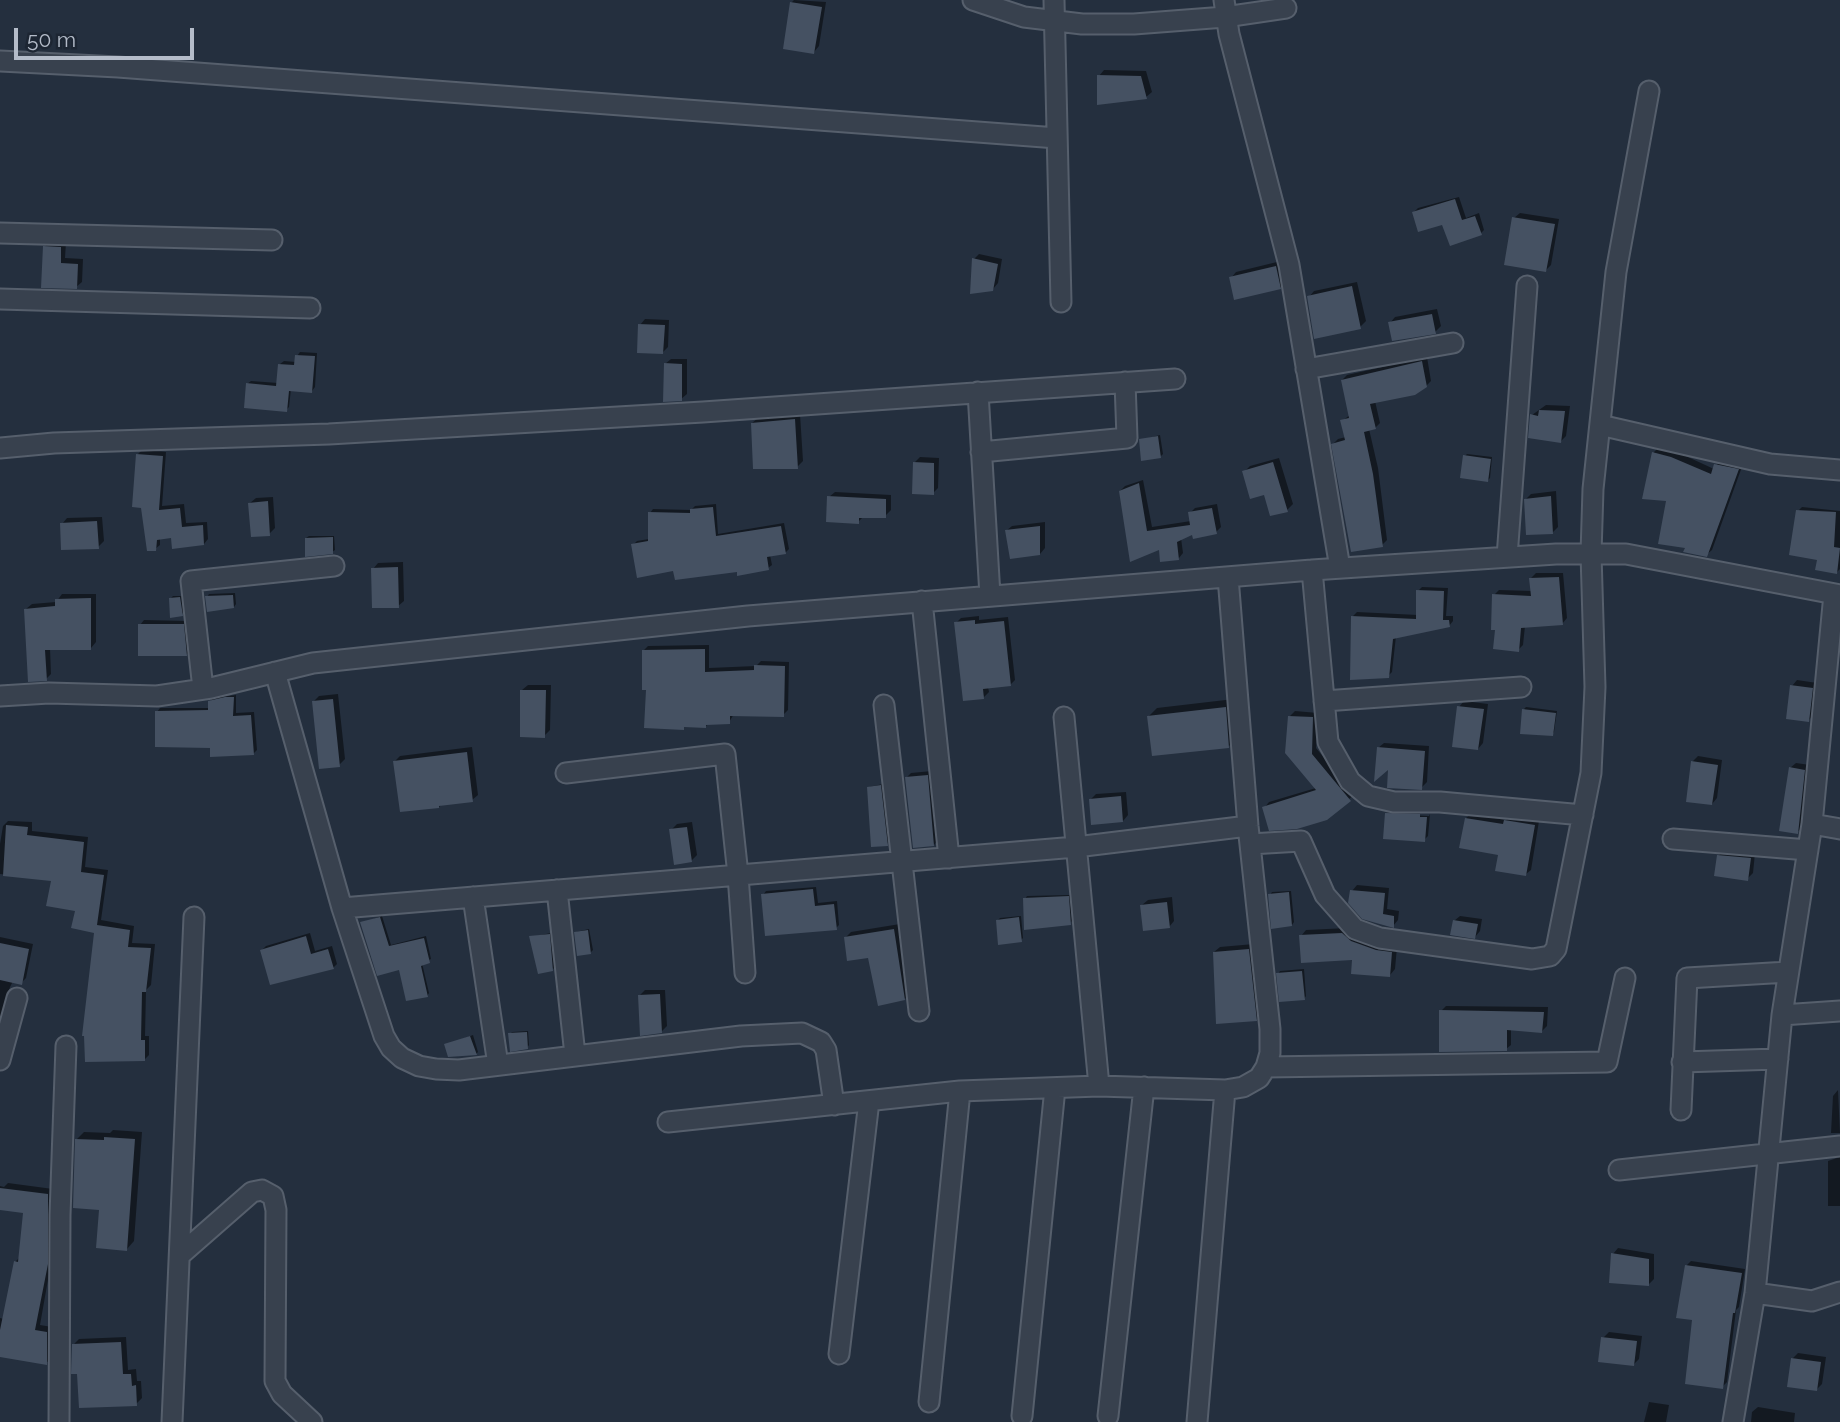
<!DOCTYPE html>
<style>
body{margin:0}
#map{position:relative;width:1840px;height:1422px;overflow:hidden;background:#242f3e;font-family:Raleway,sans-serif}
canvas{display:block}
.scale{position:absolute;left:14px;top:28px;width:180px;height:32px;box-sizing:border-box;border:4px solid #b4bcc9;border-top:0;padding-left:9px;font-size:21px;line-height:24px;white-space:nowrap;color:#b4bcc9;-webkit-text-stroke:5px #1d2633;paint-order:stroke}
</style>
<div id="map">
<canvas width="1840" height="1422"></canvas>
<div class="scale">50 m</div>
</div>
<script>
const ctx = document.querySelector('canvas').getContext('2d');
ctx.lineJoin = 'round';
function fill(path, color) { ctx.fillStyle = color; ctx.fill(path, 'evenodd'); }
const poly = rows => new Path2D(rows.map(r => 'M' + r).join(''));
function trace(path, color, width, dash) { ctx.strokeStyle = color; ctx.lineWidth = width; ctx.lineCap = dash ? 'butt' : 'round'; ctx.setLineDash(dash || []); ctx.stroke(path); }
fill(poly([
 [794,0,826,2,819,46,814,52,791,3],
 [1104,70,1146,71,1152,92,1146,97,1099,76],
 [1459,197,1466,218,1479,213,1484,230,1481,233,1414,212,1418,208],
 [1520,213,1559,219,1551,265,1546,270,1514,218],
 [50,242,66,242,65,258,83,259,82,282,76,287,44,247],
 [979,254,1002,259,998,283,993,289,974,259],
 [1281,261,1285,282,1280,288,1231,278,1236,272],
 [1357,282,1366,321,1360,327,1309,297,1314,291],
 [1437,309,1441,326,1435,332,1390,323,1395,317],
 [645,319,669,320,668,347,663,352,640,325],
 [300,352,317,353,315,387,312,391,291,389,289,407,286,410,247,384,251,381,278,383,280,364,284,361,296,362,297,356],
 [1427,357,1431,381,1426,386,1375,401,1380,423,1375,428,1369,429,1378,468,1387,540,1382,545,1333,444,1338,439,1346,437,1342,421,1350,415,1342,380,1347,375],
 [671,359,687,359,687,394,681,399,665,364],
 [1546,405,1570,406,1566,436,1561,441,1532,415],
 [800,414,803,461,797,467,752,423,758,418],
 [1160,435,1163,454,1161,456,1141,440],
 [1659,447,1677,452,1714,469,1721,459,1743,464,1712,550,1706,555,1668,500,1644,498,1654,452],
 [142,450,166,452,162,506,184,504,186,523,207,522,208,539,204,544,173,537,160,538,160,545,155,549,137,455],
 [1467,454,1492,457,1490,478,1488,480,1465,456],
 [920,457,939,458,938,488,933,493,914,463],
 [1279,458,1293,504,1287,510,1265,493,1244,472,1250,466],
 [1143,480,1152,527,1191,521,1190,513,1195,508,1217,504,1221,527,1216,532,1193,532,1181,538,1183,553,1179,558,1160,547,1131,560,1120,491,1125,486],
 [1556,491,1558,527,1552,533,1525,500,1531,494],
 [835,492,891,495,891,510,885,516,864,516,858,522,829,497],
 [273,497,275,528,269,534,250,503,256,498],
 [716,504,718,534,784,523,789,549,786,552,770,555,772,565,768,568,675,569,633,545,637,541,649,539,650,513,653,509,691,510,695,506],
 [1802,507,1840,511,1840,569,1837,572,1819,558,1798,511],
 [102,517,104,541,98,547,62,524,67,518],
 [1045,522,1045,548,1040,554,1006,531,1012,526],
 [309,536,334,536,335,550,332,552,306,538],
 [403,562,404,601,398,606,373,569,378,563],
 [1536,573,1563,573,1567,618,1562,624,1525,626,1523,645,1518,650,1497,628,1494,595,1499,590,1532,591,1531,578],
 [1422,587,1448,588,1446,616,1453,616,1453,621,1449,626,1396,636,1392,672,1388,676,1352,617,1357,612,1418,615,1418,591],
 [235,593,236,604,234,607,207,597,209,594],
 [62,594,96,594,96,642,91,648,50,648,51,674,46,679,26,609,32,604,56,602],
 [173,596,182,596,184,612,182,614,171,598],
 [979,616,979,620,1008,617,1015,680,1010,685,988,687,989,692,984,697,956,623,961,618],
 [144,620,187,621,191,650,186,655,140,625],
 [709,645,709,668,756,666,761,661,789,662,788,710,783,715,734,714,729,722,709,723,706,726,686,725,683,728,648,689,643,651,648,646],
 [1797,680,1817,683,1814,714,1809,720,1792,686],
 [528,685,551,685,550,730,544,736,522,690],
 [338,694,345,759,339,765,314,701,319,696],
 [236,695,236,713,254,712,257,750,253,754,211,746,157,712,160,708,210,708,210,702,213,698],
 [1234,699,1237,737,1229,746,1149,716,1157,708],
 [1464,701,1488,704,1483,743,1478,749,1459,707],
 [1526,707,1557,711,1554,732,1552,734,1524,709],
 [1295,711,1318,713,1316,748,1354,795,1349,799,1264,808,1269,802,1316,788,1290,716],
 [1384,743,1429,746,1427,782,1421,788,1378,748],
 [472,747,478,795,472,800,442,804,439,807,395,761,400,756],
 [1698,756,1722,760,1717,798,1712,804,1692,762],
 [1796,763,1810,765,1803,827,1797,832,1790,768],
 [932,771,938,840,934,845,906,778,911,773],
 [883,784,889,842,887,844,869,787],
 [1126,792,1128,815,1123,821,1090,800,1096,794],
 [1388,812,1388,814,1429,816,1430,814,1428,836,1424,840,1385,838],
 [1471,814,1506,820,1510,816,1539,821,1531,870,1526,874,1500,854,1466,818],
 [8,821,32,822,32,831,88,837,85,867,108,870,101,920,134,926,132,943,155,944,151,985,146,990,145,1036,149,1036,149,1055,144,1060,96,932,53,880,0,874,0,844,3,826],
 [692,822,697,855,691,861,671,830,677,824],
 [1724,850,1755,853,1753,873,1747,879,1718,856],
 [1357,885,1389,888,1387,909,1399,911,1398,920,1393,926,1352,891],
 [816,887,818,903,837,901,839,925,836,928,763,895,766,891],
 [1291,891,1294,922,1292,925,1270,895,1272,892],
 [1070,895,1072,921,1070,923,1025,899,1027,896],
 [1172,897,1174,921,1169,927,1142,905,1148,900],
 [382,916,391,945,426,936,431,959,422,963,429,993,427,996,362,923],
 [1021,916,1023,938,1021,940,998,920,1000,918],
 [1460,916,1482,919,1480,931,1475,937,1454,921],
 [900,924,910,993,905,999,869,956,845,938,851,932],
 [1348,928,1397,947,1395,969,1390,975,1301,936,1306,930],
 [589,929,593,950,590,953,576,932],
 [310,933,315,951,332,946,337,964,333,968,262,950,266,946],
 [551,933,555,967,553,969,531,937],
 [0,937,33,944,26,978,21,983,13,981,10,987,0,1023],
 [1254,944,1262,1014,1256,1020,1214,952,1220,947],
 [1304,969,1306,996,1304,999,1278,974,1280,971],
 [645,990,665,990,667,1026,662,1031,639,996],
 [1446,1006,1548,1007,1547,1026,1542,1031,1511,1029,1511,1045,1506,1049,1441,1011],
 [528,1031,529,1045,527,1048,510,1034,512,1032],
 [473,1035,478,1052,476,1054,446,1045],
 [1838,1090,1840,1133,1831,1133,1833,1096],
 [113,1130,142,1132,134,1241,127,1249,101,1208,77,1139,84,1132,110,1133],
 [1840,1157,1840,1206,1828,1206,1828,1161],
 [8,1183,53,1189,52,1257,40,1325,52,1327,52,1358,46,1363,0,1355,0,1318,4,1319,15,1262,20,1257,25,1212,0,1208,0,1186,4,1187],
 [1618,1248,1654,1254,1654,1279,1649,1284,1613,1254],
 [1691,1261,1745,1269,1739,1307,1736,1310,1727,1382,1722,1387,1694,1319,1687,1265],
 [1609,1332,1642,1336,1639,1359,1633,1365,1603,1338],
 [126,1337,128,1370,136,1369,137,1381,141,1381,142,1398,136,1404,79,1372,73,1345,79,1339],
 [1798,1353,1826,1357,1822,1384,1817,1389,1792,1359],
 [1649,1402,1669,1405,1666,1422,1644,1422],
 [1758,1407,1795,1413,1794,1422,1751,1422,1752,1412]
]), '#0007');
fill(poly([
 [790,2,822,7,814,54,783,49],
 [1097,75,1141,76,1147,99,1097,105],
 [1455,199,1462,220,1475,216,1482,235,1450,246,1442,225,1418,232,1412,212],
 [1512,217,1555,224,1546,272,1504,265],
 [43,246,61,247,61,263,78,264,77,289,41,288],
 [972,258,998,264,993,291,970,294],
 [1276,266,1281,289,1234,300,1229,277],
 [1352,286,1361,329,1314,339,1307,296],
 [1432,314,1436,334,1392,341,1388,322],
 [638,324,665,325,663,354,637,353],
 [295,355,315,356,312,393,289,391,287,412,244,408,246,383,276,386,278,364,294,365],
 [1422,361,1427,387,1415,395,1370,404,1376,429,1364,432,1373,474,1383,547,1351,552,1331,444,1345,440,1340,420,1349,418,1341,380],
 [664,363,682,364,682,401,663,402],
 [1539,410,1565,411,1561,443,1528,438,1530,414,1538,416],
 [795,419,798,469,753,469,751,423],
 [1158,436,1161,458,1141,461,1139,439],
 [1652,452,1671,457,1711,474,1714,464,1739,469,1707,557,1683,552,1685,548,1658,544,1666,501,1642,499],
 [136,454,163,456,159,510,180,508,182,527,203,525,204,545,172,549,171,538,157,540,156,551,147,551,141,508,132,507],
 [1463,455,1491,459,1488,482,1460,478],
 [913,462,934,463,934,495,912,494],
 [1273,462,1288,512,1270,516,1264,495,1250,499,1242,471],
 [1139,483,1147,531,1190,525,1188,512,1212,508,1217,534,1193,539,1192,535,1177,542,1179,560,1160,562,1159,550,1130,562,1119,491],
 [827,496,886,499,886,518,859,518,859,524,826,522],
 [1551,496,1553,534,1526,535,1524,499],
 [268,501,270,536,251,537,248,503],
 [713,507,716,536,781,526,786,554,767,557,769,570,737,576,737,572,675,580,673,571,637,578,631,544,648,541,648,512,690,513,690,509],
 [1796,510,1836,512,1834,547,1840,548,1837,574,1815,570,1817,560,1789,555],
 [97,521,99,549,61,550,60,523],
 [1040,526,1040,555,1010,559,1005,530],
 [333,537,333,554,305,557,305,538],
 [398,567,399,608,372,608,371,568],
 [1559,577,1563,625,1521,628,1519,652,1493,649,1495,630,1491,630,1492,594,1531,596,1529,578],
 [1416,590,1444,591,1443,620,1449,620,1450,627,1393,639,1389,678,1350,680,1351,616,1416,619],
 [233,595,234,608,207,612,205,596],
 [180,597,183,616,170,618,169,598],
 [91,598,91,650,45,650,47,681,28,682,24,609,55,606,55,599],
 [975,620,975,624,1004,621,1011,686,983,689,984,699,963,701,954,622],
 [138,624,184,624,187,656,138,656],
 [705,649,705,672,754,670,754,665,785,666,784,717,730,716,730,724,706,725,706,728,684,727,684,730,644,728,646,690,642,690,642,650],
 [1790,685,1813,688,1809,722,1786,719],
 [520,690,546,690,545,738,520,737],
 [225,697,234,697,233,716,251,715,254,755,210,757,210,748,155,747,155,711,208,710,208,701],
 [333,699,340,767,319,769,312,701],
 [1457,706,1484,709,1478,750,1452,747],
 [1226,707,1229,748,1152,756,1147,716],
 [1522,709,1556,713,1553,736,1520,734],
 [1288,716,1313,717,1312,754,1351,801,1327,820,1297,829,1269,831,1262,807,1316,790,1285,753],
 [1377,747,1425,751,1422,790,1387,788,1388,770,1374,782],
 [467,752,473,802,439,806,439,808,400,812,393,761],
 [1691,761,1718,765,1712,805,1686,802],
 [1789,767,1805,770,1798,834,1779,831],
 [928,775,934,846,913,848,905,777],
 [881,785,888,846,871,847,867,787],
 [1121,796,1123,822,1091,825,1089,799],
 [1385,813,1420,814,1420,817,1427,817,1425,842,1383,839],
 [1465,818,1503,824,1504,820,1535,825,1526,876,1495,871,1498,855,1459,848],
 [6,825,28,827,27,835,84,842,81,872,104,875,97,925,130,930,128,947,151,948,146,992,142,992,141,1040,145,1040,145,1061,85,1062,84,1036,82,1036,94,933,71,928,75,911,46,906,51,881,3,876],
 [687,827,692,862,674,865,669,829],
 [1717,855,1751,858,1748,881,1714,876],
 [813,889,815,906,834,904,837,930,765,936,761,894],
 [1350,890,1385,893,1383,914,1394,916,1394,928,1362,919,1348,903],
 [1289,892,1292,926,1271,929,1268,894],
 [1069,896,1071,925,1024,930,1023,898],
 [1167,902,1170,928,1143,931,1140,905],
 [380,917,389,946,424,938,430,963,421,966,428,997,406,1001,399,970,377,976,360,922],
 [1019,917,1022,942,998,945,996,920],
 [1453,920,1478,924,1475,939,1450,935],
 [894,929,905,1000,878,1006,868,958,847,961,844,937],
 [588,930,591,954,577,956,574,932],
 [1342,933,1351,941,1376,950,1392,952,1390,977,1351,974,1352,960,1301,963,1299,935],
 [550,934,553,971,538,974,529,936],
 [306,936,311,954,328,949,334,969,270,985,260,950],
 [0,943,29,949,22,985,0,980],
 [1249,949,1257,1021,1216,1024,1213,952],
 [1302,971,1305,1000,1279,1002,1276,973],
 [660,994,662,1033,640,1036,638,995],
 [1439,1010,1544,1012,1542,1033,1507,1030,1507,1051,1439,1052],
 [527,1032,528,1049,510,1052,508,1033],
 [470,1036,477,1055,448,1057,444,1044],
 [104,1137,135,1139,127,1251,96,1248,99,1210,73,1208,75,1139,104,1140],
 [0,1188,48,1194,48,1264,35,1330,47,1332,47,1365,0,1357,0,1330,14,1261,18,1262,23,1213,0,1210],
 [1611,1253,1649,1259,1649,1286,1609,1283],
 [1685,1265,1742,1273,1735,1313,1733,1313,1723,1389,1685,1384,1692,1320,1676,1318],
 [1601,1337,1637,1341,1634,1366,1598,1362],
 [121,1342,123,1374,131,1374,132,1386,136,1385,137,1406,79,1408,77,1374,71,1374,72,1344],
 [1791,1358,1821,1362,1817,1391,1787,1387]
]), '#455162');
const minor = poly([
 [973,0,1024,17,1082,24,1134,24,1225,17,1286,8],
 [1054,0,1061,302],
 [1224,0,1229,34,1289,265,1340,568],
 [0,61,118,67,1057,138],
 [0,233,272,240],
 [0,299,310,308],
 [1306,369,1453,343],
 [978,392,990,596],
 [1600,425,1770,464,1840,470],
 [0,448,54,443,329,434,703,412,1175,379],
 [981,452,1127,438,1125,382],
 [1507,557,1527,286],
 [1312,570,1328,742,1350,781,1368,796,1394,802,1440,802,1583,815],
 [922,601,949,858],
 [275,672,342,908,384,1036,391,1048,402,1058,419,1066,436,1069,459,1070,741,1036,802,1033,821,1042,826,1050,834,1105],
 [203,689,191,581,334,566],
 [0,696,49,693,157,696,211,688,313,663,748,616,1312,570,1556,554,1626,554,1840,595],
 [1324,701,1521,687],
 [884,705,919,1011],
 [1064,717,1099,1086],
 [566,773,725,754,738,875,745,973],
 [1812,824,1840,829],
 [1673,839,1808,850],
 [1250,844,1301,841,1325,895,1355,929,1380,938,1532,959,1550,956,1556,949,1591,773,1595,687,1591,554,1593,489,1616,272,1649,91],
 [557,890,575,1055],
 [473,897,498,1065],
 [342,908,1076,847,1248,826],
 [1782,1015,1840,1011],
 [0,1060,17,998],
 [1682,1062,1778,1059],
 [1266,1067,1607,1062,1625,978],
 [1681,1110,1687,978,1788,972],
 [668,1122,960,1091,1099,1086,1225,1090,1243,1087,1259,1078,1266,1067,1270,1053,1270,1029,1248,826,1228,577],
 [1619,1170,1840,1146],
 [180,1255,252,1192,262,1190,273,1196,276,1210,275,1381,282,1394,312,1422],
 [1755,1293,1812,1301,1840,1292],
 [839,1354,869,1101],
 [929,1402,960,1091],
 [1022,1416,1055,1088],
 [1108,1416,1144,1087],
 [59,1422,60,1215,66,1046],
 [172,1422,194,917],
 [1197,1422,1225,1090],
 [1733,1422,1755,1293,1782,1015,1812,824,1834,594]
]);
trace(minor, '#565f6c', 23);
trace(minor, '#38414e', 19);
</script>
